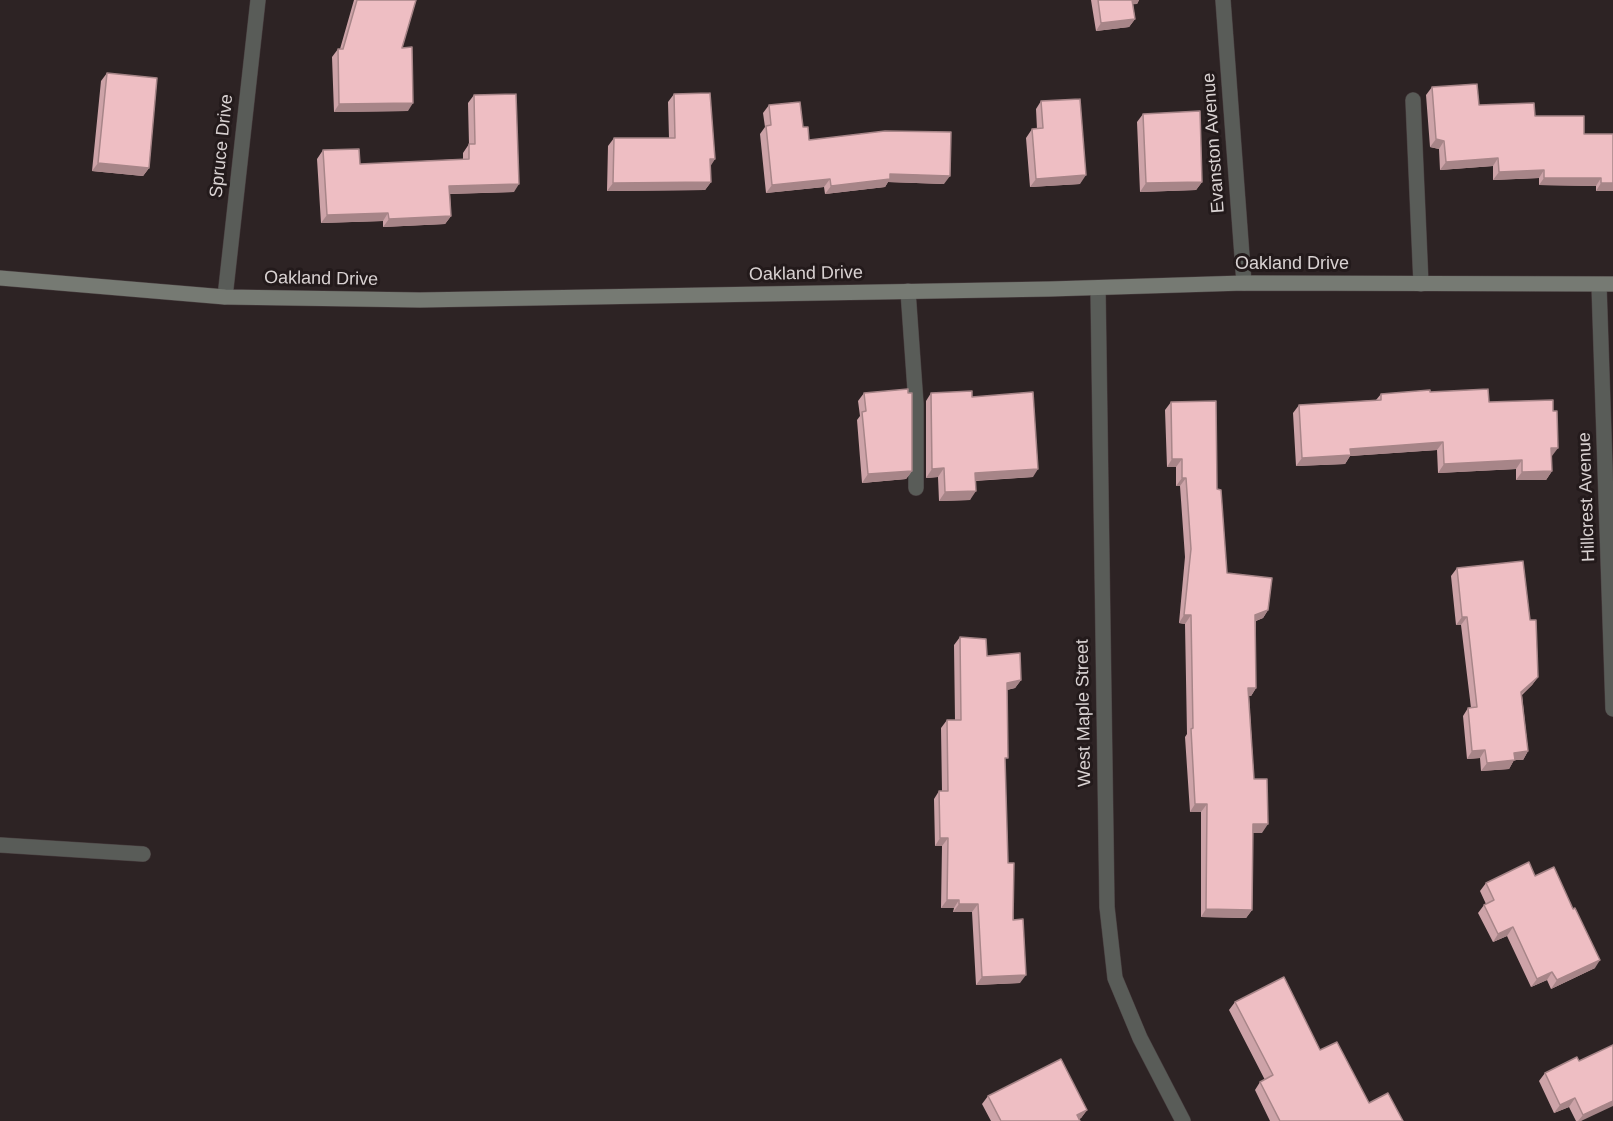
<!DOCTYPE html>
<style>
body{margin:0}
canvas{display:block;background:#2d2324}
</style>
<canvas width="1613" height="1121"></canvas>
<script>
const ctx = document.querySelector('canvas').getContext('2d');
ctx.lineJoin = 'round';
const poly = rows => new Path2D(rows.map(r => 'M' + r).join(''));
function trace(path, color, width, dash) { ctx.strokeStyle = color; ctx.lineWidth = width; ctx.lineCap = dash ? 'butt' : 'round'; ctx.setLineDash(dash || []); ctx.stroke(path); }
function fill(path, color) { ctx.fillStyle = color; ctx.fill(path, 'evenodd'); }
function label(font, color, halo, rows, align = 'center') {
  ctx.font = font + ' Helvetica,sans-serif'; ctx.lineWidth = 6; ctx.setLineDash([]); ctx.textBaseline = 'middle'; ctx.strokeStyle = halo; ctx.fillStyle = color; for (const [text, x, y, turn = 0] of rows) {
    ctx.save(); ctx.translate(x, y); ctx.rotate((+turn || 0) * Math.PI / 180); ctx.textAlign = isNaN(turn) ? turn : align; if (halo) ctx.strokeText(text, 0, 0); ctx.fillText(text, 0, 0); ctx.restore();
  }
}
const service = poly([
 [1413,100,1421,284],
 [908,291,916,404,916,488]
]);
const minor = poly([
 [1223,0,1244,283],
 [1599,285,1613,709],
 [1098,288,1107,907,1115,978,1140,1038,1183,1121],
 [225,297,258,0],
 [0,845,143,854]
]);
const secondary = poly([
 [0,278,225,297,420,300,1050,289,1244,283,1613,284]
]);
trace(service, '#493f40', 16);
trace(minor, '#493f40', 16);
trace(secondary, '#493f40', 16);
trace(service, '#595c58', 15);
trace(minor, '#595c58', 15);
trace(secondary, '#767a73', 15);
fill(poly([
 [354,0,416,0,402,48,408,111,334,112,332,57,338,49,340,49],
 [1091,0,1139,0,1137,4,1133,4,1135,19,1129,27,1096,31],
 [107,73,149,168,143,176,92,171,101,81],
 [1432,87,1479,105,1535,116,1584,134,1613,134,1613,191,1596,191,1596,186,1539,185,1539,178,1493,180,1493,166,1440,170,1439,149,1430,147,1426,95],
 [674,94,715,159,710,165,711,182,705,190,607,191,608,146,614,138,669,138,668,102],
 [474,95,514,192,450,194,451,216,445,224,383,227,383,221,321,223,317,159,323,150,360,164,463,159,463,153,469,144,468,103],
 [1041,101,1080,184,1030,187,1026,138,1032,129,1037,129,1036,109],
 [769,105,809,140,944,184,888,182,885,187,825,194,824,187,766,193,760,134,765,127,763,113],
 [1143,114,1202,182,1196,190,1140,192,1137,122],
 [1430,392,1489,402,1552,456,1551,456,1552,471,1546,480,1516,480,1516,469,1438,473,1437,450,1350,456,1345,464,1296,466,1293,413,1299,405,1376,400,1381,394],
 [864,393,912,471,906,479,862,483,857,420,860,416,858,401],
 [931,393,972,397,1033,477,975,481,970,500,939,501,938,477,926,478,926,401],
 [1171,402,1217,489,1227,573,1268,610,1263,618,1256,621,1256,688,1251,696,1249,696,1254,779,1262,833,1253,833,1252,910,1246,918,1201,917,1201,812,1190,812,1185,737,1187,734,1185,624,1179,623,1185,557,1180,486,1176,486,1176,467,1167,467,1165,410],
 [1457,568,1538,677,1532,685,1522,695,1528,751,1523,760,1514,760,1509,769,1481,771,1480,758,1467,759,1463,716,1468,708,1471,708,1461,625,1456,625,1451,576],
 [960,637,1021,680,1015,688,1007,690,1005,762,1008,863,1020,983,976,985,972,912,953,912,954,908,941,908,942,846,935,846,934,799,939,791,942,791,941,728,947,720,955,720,954,645],
 [1535,876,1595,968,1551,989,1547,980,1531,987,1507,936,1493,942,1478,913,1484,905,1486,904,1480,891,1486,883],
 [1235,1002,1320,1050,1369,1103,1403,1121,1270,1121,1255,1090,1260,1082,1265,1080,1229,1010],
 [1613,1045,1581,1121,1576,1121,1569,1107,1554,1113,1539,1081,1545,1073,1579,1061],
 [988,1096,1087,1110,1081,1118,1079,1119,1080,1121,991,1121,982,1104]
]), '#cda3a8');
fill(poly([
 [1129,0,1139,0,1137,4,1126,5],
 [1135,19,1129,27,1096,31,1101,23],
 [413,103,408,111,334,112,339,104],
 [1436,139,1444,141,1439,149,1430,147],
 [1498,158,1493,166,1440,170,1446,162],
 [710,159,715,159,710,167],
 [98,163,149,168,143,176,92,171],
 [1544,170,1539,178,1493,180,1499,172],
 [890,174,950,176,944,184,888,182,885,187,825,194,831,186],
 [1086,175,1080,184,1030,187,1036,179],
 [1544,178,1601,178,1596,186,1539,185],
 [830,179,824,187,766,193,772,185],
 [711,182,705,190,607,191,613,183],
 [1202,182,1196,190,1140,192,1146,183],
 [1601,183,1613,183,1613,191,1596,191],
 [519,184,514,192,444,194,449,186],
 [388,213,383,221,321,223,327,215],
 [451,216,445,224,383,227,389,219],
 [1443,442,1437,450,1350,456,1345,464,1296,466,1302,458,1350,449],
 [1551,448,1558,448,1552,456,1545,457],
 [1172,459,1182,459,1176,467,1167,467],
 [1522,460,1516,469,1438,473,1444,464],
 [944,468,938,477,926,478,932,469],
 [1038,469,1033,477,969,481,975,473],
 [912,471,906,479,862,483,868,474],
 [1552,471,1546,480,1516,480,1522,472],
 [1182,478,1186,478,1180,486,1176,486],
 [976,491,970,500,939,501,945,492],
 [1268,610,1263,618,1250,623,1255,615],
 [1184,615,1191,615,1185,624,1179,623],
 [1462,617,1467,617,1461,625,1456,625],
 [1538,677,1532,685,1515,700,1521,692],
 [1021,680,1015,688,1002,691,1007,683],
 [1248,688,1256,688,1251,696,1243,696],
 [1485,750,1480,758,1467,759,1472,751],
 [1528,751,1523,760,1514,760,1509,769,1481,771,1487,763,1514,753],
 [1195,804,1207,804,1201,812,1190,812],
 [1253,824,1268,824,1262,833,1247,833],
 [940,838,948,838,942,846,935,846],
 [947,900,959,900,954,908,941,908],
 [959,904,978,904,972,912,953,912],
 [1206,909,1252,910,1246,918,1201,917],
 [1513,927,1507,936,1493,942,1498,934],
 [1600,960,1595,968,1551,989,1557,980],
 [1552,972,1547,980,1531,987,1537,979],
 [1026,975,1020,983,976,985,982,977],
 [1575,1098,1569,1107,1554,1113,1560,1105],
 [1613,1101,1613,1106,1581,1121,1578,1121,1583,1115],
 [1087,1110,1081,1118,1076,1121,1077,1115]
]), '#a78588');
const building = poly([
 [357,0,416,0,402,48,412,47,413,103,339,104,338,49,343,49,357,0],
 [1098,0,1132,0,1135,19,1101,23,1098,0],
 [107,73,157,78,149,168,98,163,107,73],
 [1477,84,1479,105,1534,103,1535,116,1584,116,1584,134,1613,134,1613,183,1601,183,1601,178,1544,178,1544,170,1499,172,1498,158,1446,162,1444,141,1436,139,1432,87,1477,84],
 [710,93,715,159,710,159,711,182,613,183,614,138,675,138,674,94,710,93],
 [516,94,519,184,449,186,451,216,389,219,388,213,327,215,323,150,359,149,360,164,469,159,469,144,475,144,474,95,516,94],
 [1080,99,1086,175,1036,179,1032,129,1043,128,1041,101,1080,99],
 [800,102,803,127,808,127,809,140,885,131,951,132,950,176,890,174,890,179,831,186,830,179,772,185,766,126,771,125,769,105,800,102],
 [1200,111,1202,182,1146,183,1143,114,1200,111],
 [908,389,908,393,912,393,912,471,868,474,862,412,866,411,864,393,908,389],
 [1488,389,1489,402,1553,400,1553,411,1557,411,1558,448,1551,448,1552,471,1522,472,1522,460,1444,464,1443,442,1350,449,1351,455,1302,458,1299,405,1381,400,1381,394,1430,390,1430,392,1488,389],
 [972,391,972,397,1033,392,1038,469,975,473,976,491,945,492,944,468,932,469,931,393,972,391],
 [1216,401,1217,489,1221,490,1227,573,1272,578,1268,610,1255,615,1256,688,1248,688,1254,779,1267,779,1268,824,1253,824,1252,910,1206,909,1207,804,1195,804,1191,729,1193,728,1191,615,1184,615,1191,549,1186,478,1182,478,1182,459,1172,459,1171,402,1216,401],
 [1523,561,1530,620,1536,620,1538,677,1521,692,1528,751,1514,753,1515,760,1487,763,1485,750,1472,751,1468,708,1477,707,1467,617,1462,617,1457,568,1523,561],
 [960,637,986,639,987,656,1020,653,1021,680,1007,683,1008,758,1005,758,1008,863,1014,863,1013,920,1023,919,1026,975,982,977,978,904,959,904,959,900,947,900,948,838,940,838,939,791,948,791,947,720,961,720,960,637],
 [1529,862,1535,876,1554,867,1573,909,1575,908,1600,960,1557,980,1552,972,1537,979,1513,927,1498,934,1484,905,1494,900,1486,883,1529,862],
 [1284,977,1320,1050,1337,1042,1369,1103,1388,1093,1403,1121,1280,1121,1260,1082,1273,1075,1235,1002,1284,977],
 [1613,1045,1613,1101,1583,1115,1575,1098,1560,1105,1545,1073,1577,1057,1579,1061,1613,1045],
 [1061,1059,1087,1110,1077,1115,1080,1121,1001,1121,988,1096,1061,1059]
]);
fill(building, '#eebec3');
trace(building, '#a78588', 1.5);
label('18px', '#d9d2d2', '#231a1b', [
 ["Evanston Avenue",1214,143,-94],
 ["Spruce Drive",222,146,-84],
 ["Oakland Drive",1292,264],
 ["Oakland Drive",806,274,-1],
 ["Oakland Drive",321,279,1],
 ["Hillcrest Avenue",1587,497,-92],
 ["West Maple Street",1084,713,-91]
]);
</script>
